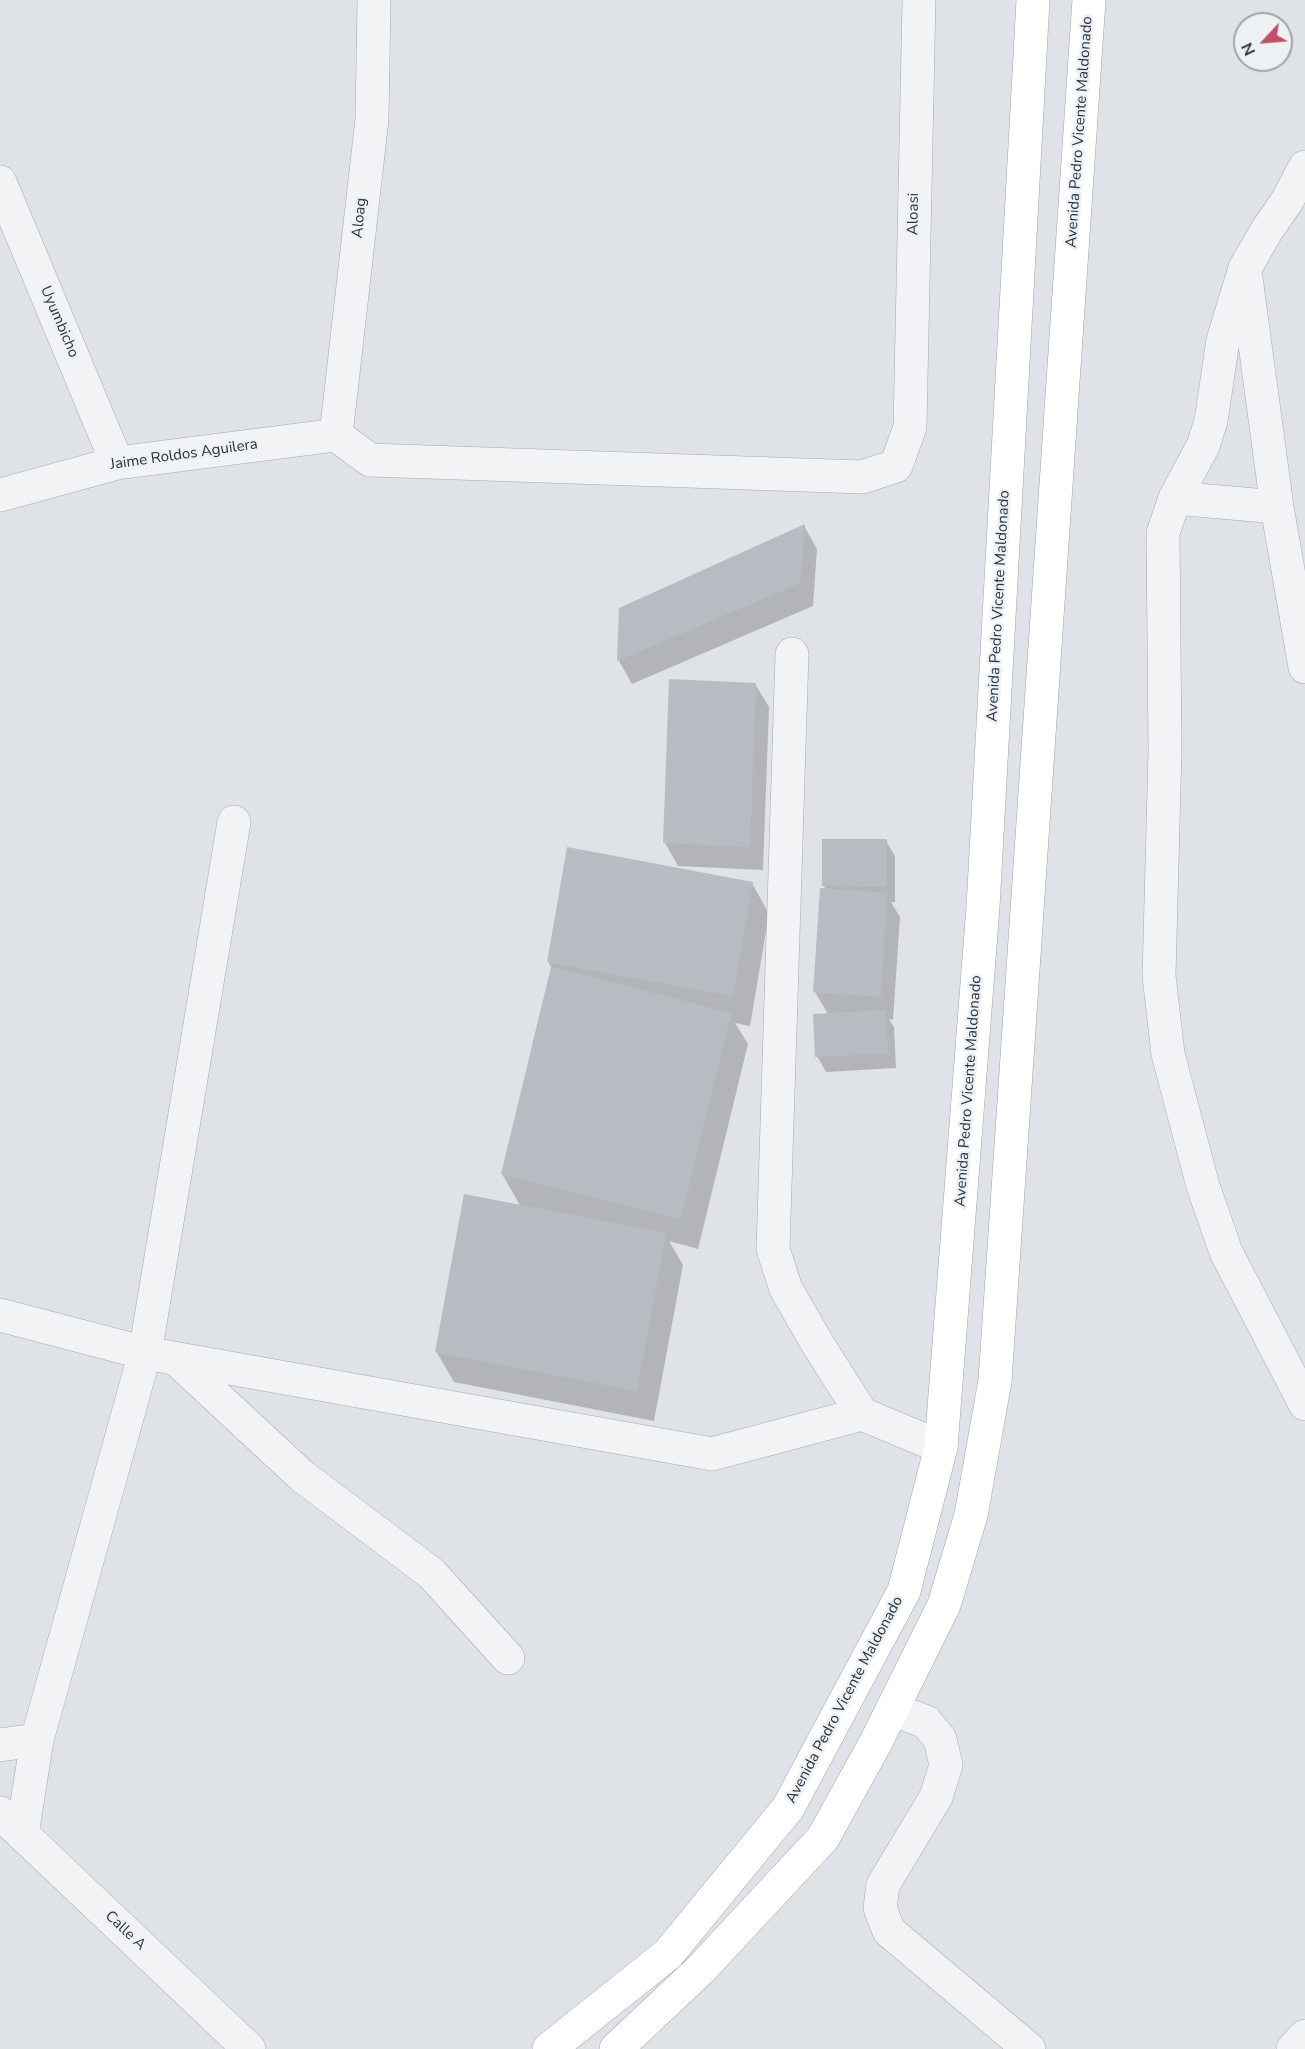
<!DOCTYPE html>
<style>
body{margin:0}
#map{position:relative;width:1305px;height:2049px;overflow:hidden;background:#dfe2e6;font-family:"Nunito Sans",sans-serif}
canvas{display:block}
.north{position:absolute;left:1233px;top:12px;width:60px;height:60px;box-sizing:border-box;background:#eef1f4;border:2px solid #9fa4aa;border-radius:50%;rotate:244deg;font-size:16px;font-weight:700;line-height:24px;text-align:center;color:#29313c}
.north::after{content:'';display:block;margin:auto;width:21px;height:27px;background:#bf5067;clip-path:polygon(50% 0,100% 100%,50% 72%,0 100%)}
</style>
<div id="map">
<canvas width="1305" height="2049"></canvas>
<div class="north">N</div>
</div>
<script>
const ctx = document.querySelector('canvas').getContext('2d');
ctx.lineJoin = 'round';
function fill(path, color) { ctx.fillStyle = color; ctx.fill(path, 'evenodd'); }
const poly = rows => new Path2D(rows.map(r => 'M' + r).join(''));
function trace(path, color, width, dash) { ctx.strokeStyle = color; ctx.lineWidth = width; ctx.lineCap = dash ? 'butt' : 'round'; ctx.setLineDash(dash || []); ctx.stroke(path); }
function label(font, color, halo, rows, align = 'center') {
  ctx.font = font + ' "Nunito Sans",sans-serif'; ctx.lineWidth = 5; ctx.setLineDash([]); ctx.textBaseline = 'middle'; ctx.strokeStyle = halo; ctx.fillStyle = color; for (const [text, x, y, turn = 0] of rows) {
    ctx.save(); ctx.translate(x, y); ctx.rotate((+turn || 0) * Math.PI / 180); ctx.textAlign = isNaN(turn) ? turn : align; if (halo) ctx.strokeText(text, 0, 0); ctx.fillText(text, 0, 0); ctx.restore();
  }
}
fill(poly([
 [804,526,817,549,813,606,632,684,619,661,620,609],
 [755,684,769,707,763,870,678,866,665,843],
 [886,841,895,856,895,902,891,902,900,917,893,1020,889,1019,894,1027,896,1068,826,1072,817,1056,828,1014,815,992,826,890,824,886],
 [752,883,769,914,750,1026,735,1023,748,1044,698,1249,669,1241,683,1265,654,1421,454,1382,436,1351,521,1207,502,1174,552,969,548,961]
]), '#0003');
fill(poly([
 [805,524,800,583,617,661,619,608],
 [669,679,756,683,750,847,663,843],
 [822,839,887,839,887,887,822,886],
 [567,847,753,882,733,996,547,962],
 [820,888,887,893,881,997,813,992],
 [551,967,731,1013,681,1219,501,1174],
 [885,1010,888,1053,815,1057,813,1014],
 [464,1194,666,1233,637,1391,435,1352]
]), '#b7bcc3');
const minor = poly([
 [1305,167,1287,201,1267,230,1245,268,1223,340,1211,421,1203,446,1175,498,1163,533,1165,751,1159,976,1168,1054,1203,1186,1226,1252,1305,1404],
 [0,182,117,463],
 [1246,278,1277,507,1305,667],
 [336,435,370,460,862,477,896,466,910,427,919,0],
 [336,435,372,119,374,0],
 [0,495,117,463,336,435],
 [1175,498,1277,507],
 [792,654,773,1249,786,1289,817,1343,862,1414],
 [0,1315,145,1353,712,1454,862,1414,941,1447],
 [176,1359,302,1476,431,1573,508,1658],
 [892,1709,926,1722,940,1739,946,1765,936,1797,883,1885,880,1908,889,1931,1029,2049],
 [0,1745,37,1740,145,1353,234,822],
 [0,1813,249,2049],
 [22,1834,37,1740],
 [1293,2049,1305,2036]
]);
const major = poly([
 [549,2049,668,1954,788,1808,904,1591,941,1447,983,907,1033,0],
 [616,2049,701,1969,823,1838,876,1742,944,1605,971,1515,995,1381,1089,0]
]);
trace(minor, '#a5a9b0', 34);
trace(major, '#9fa7b1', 34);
trace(minor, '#f1f3f5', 33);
trace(major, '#fff', 33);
label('15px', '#29313c', '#eef1f4', [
 ["Avenida Pedro Vicente Maldonado",1080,132,-86],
 ["Aloasi",914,214,-89],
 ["Aloag",360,218,-84],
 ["Uyumbicho",59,322,67],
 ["Jaime Roldos Aguilera",184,455,-8],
 ["Avenida Pedro Vicente Maldonado",999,606,-87],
 ["Avenida Pedro Vicente Maldonado",969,1091,-86],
 ["Avenida Pedro Vicente Maldonado",845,1700,-62],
 ["Calle A",125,1931,43]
]);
</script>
